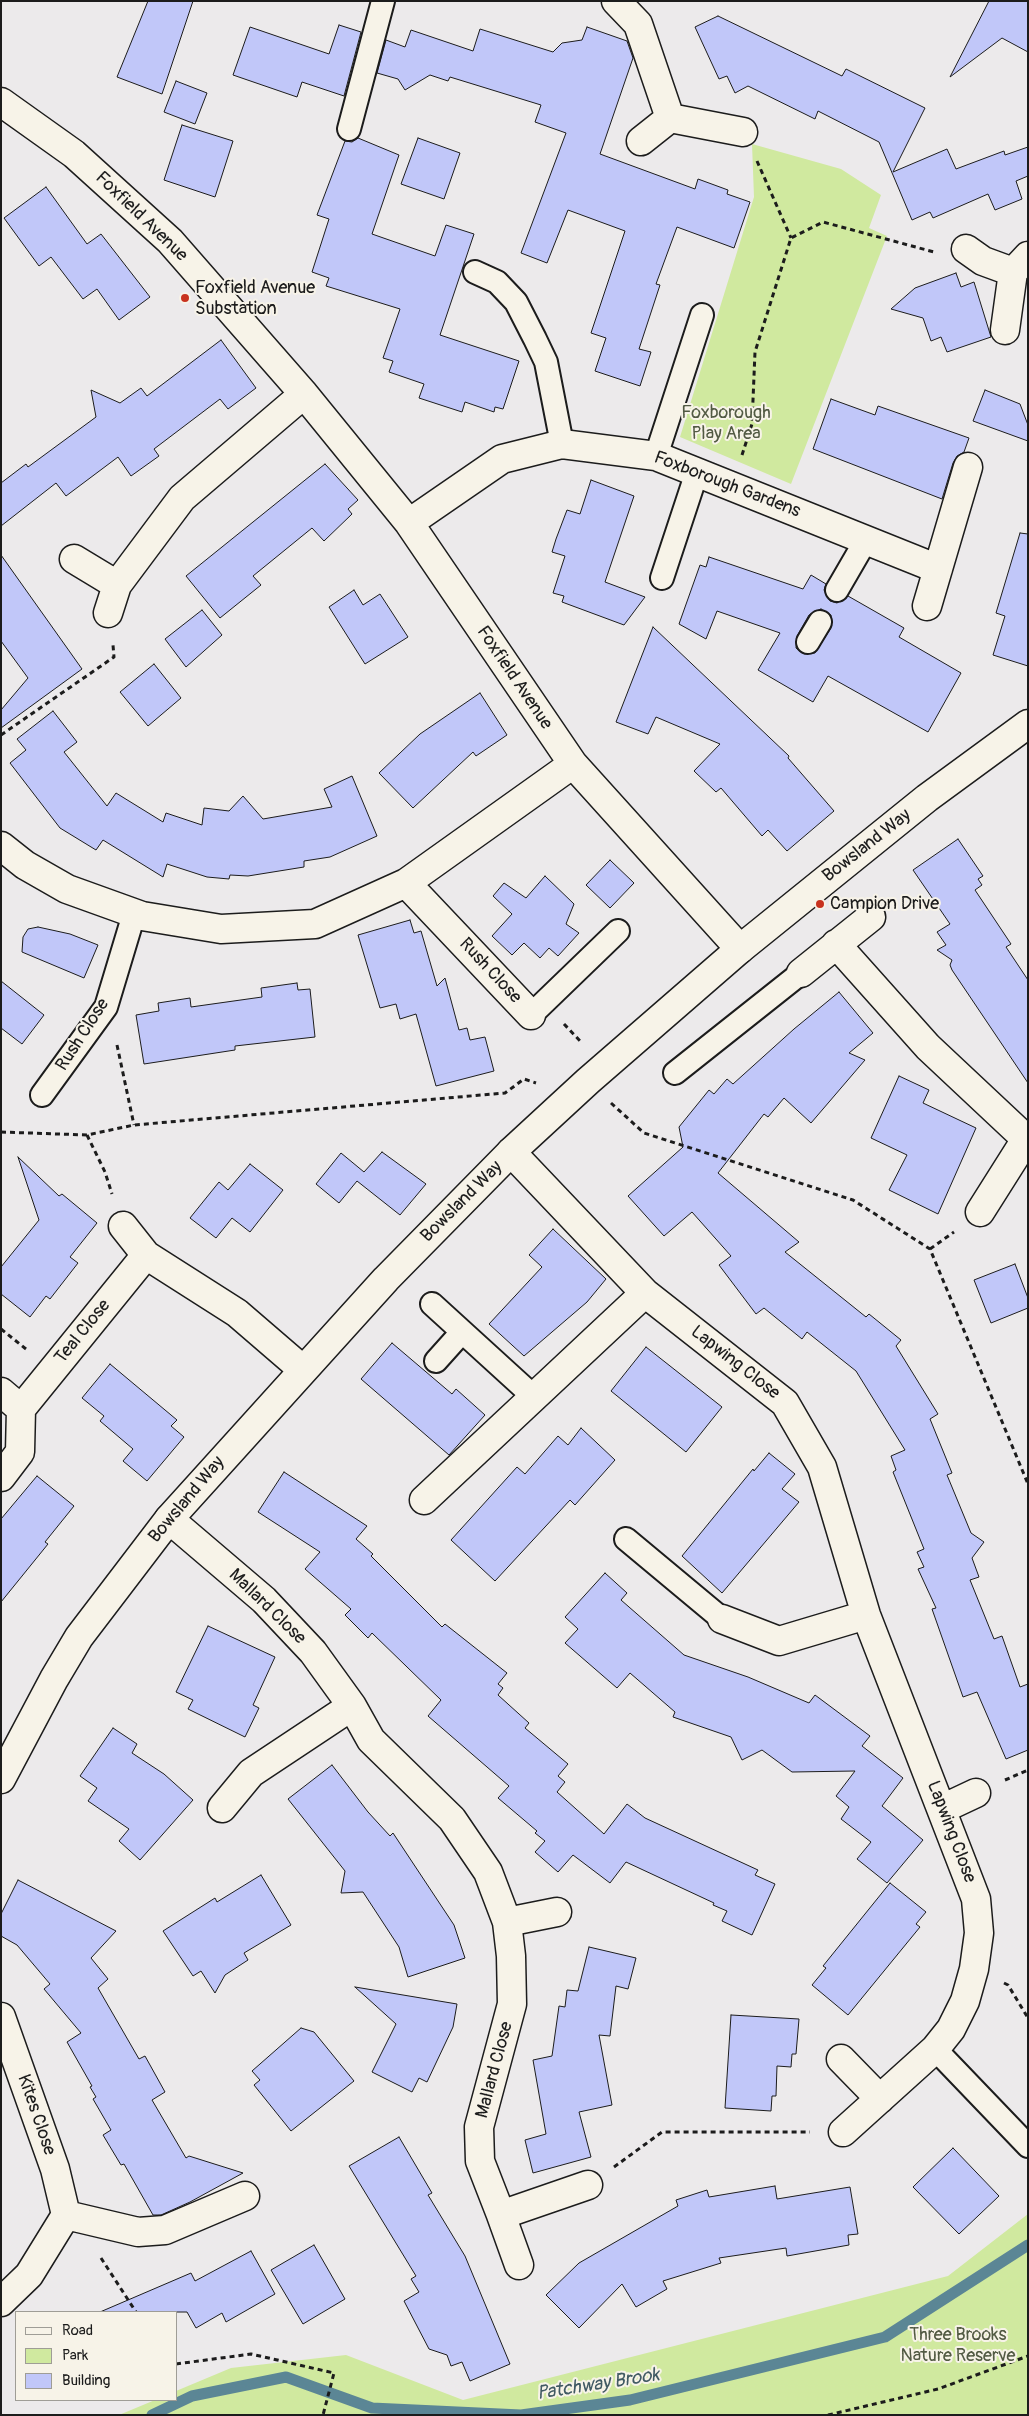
<!DOCTYPE html>
<style>
body{margin:0}
#map{position:relative;width:1029px;height:2416px;overflow:hidden;background:#eceaeb;font-family:Pangolin,sans-serif}
canvas{display:block}
.frame{position:absolute;inset:0;border:2px solid #1c1c1c;pointer-events:none}
.legend{position:absolute;left:15px;top:2311px;width:162px;height:90px;box-sizing:border-box;background:#f7f3e8;border:1px solid #9f9d96;margin:0;padding:6px 9px;list-style:none;font-size:15px;color:#1c1c1c}
.legend li{display:flex;align-items:center;gap:10px;height:25px}
.legend b{width:25px;border:1px solid #9f9d96}
</style>
<div id="map">
<canvas width="1029" height="2416"></canvas>
<div class="frame"></div>
<ul class="legend">
<li><b style="height:6px;background:#f7f3e8"></b>Road</li>
<li><b style="height:14px;background:#d0e99f"></b>Park</li>
<li><b style="height:14px;background:#c1c7f9"></b>Building</li>
</ul>
</div>
<script>
const ctx = document.querySelector('canvas').getContext('2d');
ctx.lineJoin = 'round';
function fill(path, color) { ctx.fillStyle = color; ctx.fill(path, 'evenodd'); }
const poly = rows => new Path2D(rows.map(r => 'M' + r).join(''));
function trace(path, color, width, dash) { ctx.strokeStyle = color; ctx.lineWidth = width; ctx.lineCap = dash ? 'butt' : 'round'; ctx.setLineDash(dash || []); ctx.stroke(path); }
function label(font, color, halo, rows, align = 'center') {
  ctx.font = font + ' Pangolin,sans-serif'; ctx.lineWidth = 4; ctx.setLineDash([]); ctx.textBaseline = 'middle'; ctx.strokeStyle = halo; ctx.fillStyle = color; for (const [text, x, y, turn = 0] of rows) {
    ctx.save(); ctx.translate(x, y); ctx.rotate((+turn || 0) * Math.PI / 180); ctx.textAlign = isNaN(turn) ? turn : align; if (halo) ctx.strokeText(text, 0, 0); ctx.fillText(text, 0, 0); ctx.restore();
  }
}
fill(poly([
 [752,144,841,169,881,195,869,228,887,236,791,484,680,437,754,197],
 [1028,2214,1028,2415,119,2415,155,2400,176,2400,176,2391,231,2368,346,2355,463,2400,948,2276]
]), '#d0e99f');
trace(poly([
 [152,2415,192,2396,286,2377,372,2408,521,2415,630,2400,885,2337,1028,2245]
]), '#5b8695', 11);
const building = poly([
 [148,1,193,1,162,94,117,77,148,1],
 [989,1,1028,1,1028,52,1002,38,950,77,989,1],
 [718,16,842,76,846,69,925,108,893,172,947,149,956,169,1004,151,1005,155,1028,147,1028,176,1016,181,1022,199,995,210,988,194,933,218,930,212,912,220,879,142,818,111,815,119,748,86,735,93,727,76,719,79,695,27,718,16],
 [339,25,361,32,344,96,302,82,297,97,233,75,250,27,329,54,339,25],
 [587,27,627,41,633,58,600,154,695,189,698,179,728,190,727,194,750,202,734,248,677,227,656,284,660,285,639,349,651,352,640,386,595,371,606,338,591,333,625,231,568,210,547,263,521,253,566,133,535,122,541,105,450,77,448,81,430,75,405,90,398,79,377,73,386,40,405,47,411,30,473,51,480,29,553,52,562,43,582,40,587,27],
 [176,81,207,93,195,124,164,112,176,81],
 [182,125,233,141,215,197,164,180,182,125],
 [358,138,399,155,372,234,435,256,446,225,474,234,440,335,519,361,503,409,495,407,494,412,465,402,462,412,419,398,424,384,389,372,393,361,383,358,400,309,326,286,329,278,312,272,329,219,317,215,345,141,352,142,358,138],
 [418,138,460,153,444,199,401,184,418,138],
 [46,187,87,244,101,234,150,297,119,320,97,289,83,299,51,257,39,266,4,218,46,187],
 [956,273,961,287,974,282,991,337,947,352,941,337,931,341,923,318,891,309,915,288,956,273],
 [221,340,256,388,228,409,220,399,154,449,159,456,131,476,118,457,66,496,56,483,1,526,1,483,26,464,28,467,96,417,91,390,120,403,141,388,147,396,221,340],
 [985,390,1020,404,1028,425,1028,441,973,421,985,390],
 [831,399,875,415,878,406,969,438,964,452,957,456,953,463,942,499,813,449,831,399],
 [325,464,358,500,348,509,352,514,324,541,312,528,253,576,261,585,220,618,186,576,325,464],
 [591,480,634,496,605,582,645,597,624,625,562,602,564,596,553,593,565,556,552,552,556,539,567,510,580,514,591,480],
 [1020,533,1028,534,1028,666,993,655,1005,616,996,613,1020,533],
 [1,555,82,669,1,728,1,710,28,678,1,641,1,555],
 [709,557,803,589,811,575,826,584,824,590,830,601,837,603,848,596,904,628,899,637,961,673,928,732,828,676,813,702,758,670,780,633,717,611,706,639,679,624,700,565,706,567,709,557],
 [821,609,831,615,831,628,815,653,802,653,796,648,797,636,809,615,821,609],
 [354,590,363,605,380,594,408,637,365,664,329,607,354,590],
 [202,610,222,635,186,667,165,639,202,610],
 [653,627,789,756,788,758,834,811,787,851,768,830,762,836,721,788,716,792,694,771,720,744,656,717,648,734,616,722,653,627],
 [154,664,181,698,148,726,120,692,154,664],
 [480,693,507,735,476,756,473,752,413,808,379,773,420,734,480,693],
 [53,711,77,742,64,752,107,806,116,793,163,822,166,813,202,825,204,808,229,811,243,796,263,819,332,807,324,789,352,776,377,836,330,857,304,861,304,867,248,876,230,875,229,879,207,877,167,864,163,877,103,840,96,850,60,828,10,763,26,750,17,739,53,711],
 [958,839,983,876,978,879,982,885,975,890,1011,944,1006,947,1028,980,1028,1083,952,970,950,965,952,960,937,950,946,945,937,932,950,924,913,870,958,839],
 [610,860,634,883,610,908,586,885,610,860],
 [545,876,574,904,566,924,579,933,558,956,549,948,540,958,524,943,512,955,492,936,512,914,493,896,504,883,526,898,545,876],
 [410,920,414,933,421,931,437,986,445,978,459,1030,467,1028,470,1040,485,1037,494,1071,436,1086,416,1014,400,1019,396,1004,380,1008,358,935,410,920],
 [38,927,70,934,98,945,84,978,22,952,23,937,28,929,38,927],
 [1,981,44,1015,22,1044,1,1028,1,981],
 [297,983,298,990,310,989,315,1037,235,1046,235,1050,144,1064,136,1015,159,1011,158,1003,190,998,191,1007,262,997,261,988,297,983],
 [839,992,873,1033,849,1053,865,1060,811,1123,784,1098,768,1117,764,1114,718,1173,799,1242,785,1252,866,1317,869,1314,901,1340,896,1346,938,1414,930,1419,952,1473,947,1475,971,1533,984,1542,972,1558,979,1577,970,1580,994,1639,1002,1636,1020,1687,1028,1684,1028,1750,1006,1759,977,1692,963,1697,932,1609,936,1608,918,1569,924,1567,917,1552,924,1549,893,1472,896,1470,891,1456,905,1450,856,1371,807,1332,802,1339,764,1308,756,1314,719,1265,731,1256,692,1212,664,1236,628,1196,683,1147,679,1127,709,1090,714,1094,727,1079,733,1084,794,1029,839,992],
 [899,1076,929,1090,923,1103,976,1128,938,1214,889,1190,907,1155,871,1138,899,1076],
 [382,1152,426,1184,400,1215,357,1181,339,1203,316,1184,341,1153,364,1172,382,1152],
 [18,1157,59,1196,62,1194,97,1223,70,1257,78,1263,50,1299,46,1296,30,1317,1,1294,1,1267,39,1220,18,1157],
 [250,1164,283,1190,250,1232,232,1218,216,1238,190,1218,219,1182,228,1190,250,1164],
 [553,1229,606,1279,587,1302,524,1356,489,1324,542,1267,529,1255,553,1229],
 [1015,1264,1028,1298,1028,1308,991,1323,974,1280,1015,1264],
 [392,1343,452,1394,456,1389,485,1415,449,1455,361,1379,392,1343],
 [646,1347,722,1407,686,1452,611,1391,646,1347],
 [110,1364,177,1420,171,1426,184,1437,147,1481,123,1461,133,1449,100,1421,104,1416,82,1398,110,1364],
 [581,1428,615,1460,575,1505,570,1500,495,1581,451,1540,517,1467,525,1474,558,1436,568,1445,581,1428],
 [769,1453,795,1474,782,1489,799,1502,722,1593,682,1556,753,1469,754,1471,769,1453],
 [284,1472,367,1526,356,1539,373,1554,371,1556,442,1627,445,1624,507,1673,498,1684,503,1688,498,1695,529,1723,525,1728,568,1764,558,1776,565,1782,557,1792,604,1834,627,1804,645,1818,758,1870,755,1875,775,1884,752,1935,722,1921,727,1911,713,1905,714,1903,626,1862,610,1883,573,1855,558,1872,535,1852,545,1841,535,1833,537,1831,498,1798,509,1786,428,1716,441,1700,372,1633,368,1638,345,1615,351,1609,305,1569,320,1552,258,1512,284,1472],
 [37,1476,74,1506,45,1542,48,1544,1,1602,1,1519,37,1476],
 [605,1573,627,1593,621,1600,684,1655,748,1677,809,1703,815,1695,870,1736,862,1746,903,1778,882,1806,923,1840,887,1883,857,1859,871,1842,841,1819,849,1807,836,1796,855,1771,792,1772,762,1750,742,1760,731,1737,673,1717,675,1712,630,1673,617,1688,565,1643,578,1629,565,1617,605,1573],
 [208,1626,275,1657,253,1705,259,1708,245,1737,188,1709,193,1700,176,1692,208,1626],
 [113,1728,137,1744,132,1753,164,1774,193,1800,140,1860,119,1841,129,1829,88,1801,97,1788,80,1776,113,1728],
 [332,1765,368,1812,390,1836,393,1833,454,1925,465,1958,408,1977,399,1947,363,1892,341,1893,345,1871,288,1799,332,1765],
 [261,1875,291,1925,244,1953,248,1960,225,1975,215,1993,201,1971,193,1976,163,1931,215,1898,217,1902,261,1875],
 [18,1880,116,1931,91,1958,108,1979,98,1988,139,2059,145,2056,165,2092,152,2100,186,2158,189,2156,243,2173,190,2202,161,2215,153,2215,124,2164,121,2165,103,2135,111,2130,93,2099,96,2097,90,2087,92,2086,67,2042,81,2033,44,1989,50,1984,17,1945,1,1936,1,1914,18,1880],
 [890,1883,926,1912,916,1924,920,1927,848,2015,812,1985,826,1968,823,1966,890,1883],
 [589,1947,636,1958,628,1989,616,1986,610,2036,599,2035,612,2105,579,2112,591,2157,533,2173,525,2140,546,2134,533,2060,552,2056,559,2006,565,2007,567,1990,578,1991,589,1947],
 [355,1987,457,2004,453,2027,427,2082,419,2078,412,2092,372,2072,396,2024,355,1987],
 [731,2015,799,2019,796,2054,792,2054,791,2067,777,2066,776,2096,772,2096,771,2111,725,2108,731,2015],
 [301,2028,314,2032,354,2081,291,2131,254,2085,260,2080,252,2071,301,2028],
 [399,2137,432,2193,428,2195,465,2256,510,2364,470,2381,462,2362,451,2366,447,2355,429,2349,404,2301,419,2292,411,2279,416,2276,349,2166,399,2137],
 [953,2148,999,2196,959,2234,913,2187,953,2148],
 [775,2186,777,2199,850,2187,858,2234,848,2235,849,2245,787,2256,786,2248,719,2258,721,2263,663,2281,667,2289,636,2307,622,2284,579,2328,546,2295,579,2263,678,2206,676,2200,707,2190,709,2197,775,2186],
 [314,2245,345,2299,303,2324,271,2270,314,2245],
 [251,2251,275,2294,226,2322,222,2313,196,2328,187,2312,100,2312,191,2273,195,2281,251,2251]
]);
fill(building, '#c1c7f9');
trace(building, '#1c1c1c', 1);
const service = poly([
 [349,129,383,1],
 [475,272,497,282,516,302,535,339,546,362,562,444],
 [656,456,702,315],
 [662,578,697,472],
 [837,590,866,540],
 [808,642,820,622],
 [531,1015,618,931],
 [675,1073,801,973],
 [42,1095,106,1007,134,914],
 [432,1304,534,1397],
 [436,1361,462,1332],
 [626,1539,722,1619],
 [935,2049,1028,2146]
]);
const minor = poly([
 [616,1,638,24,670,118],
 [1,102,74,154,170,241,304,394,409,523,573,764,740,949],
 [641,141,670,118,743,132],
 [966,249,983,261,1013,272],
 [1005,330,1013,272,1028,256],
 [409,523,502,459,562,444,656,456,938,569],
 [74,559,117,585],
 [927,606,968,467],
 [108,613,117,585,182,498,304,394],
 [1,846,25,865,67,889,142,916,221,929,315,924,406,883,573,764],
 [406,883,531,1015],
 [836,944,928,1047,1025,1138],
 [801,973,871,917],
 [511,1152,645,1293,785,1403,822,1467,866,1615,976,1899,979,1933,974,1969,965,2001,951,2029,935,2049,843,2132],
 [980,1212,1028,1136],
 [123,1226,146,1255,237,1313,302,1369],
 [1,1392,21,1409,20,1452,1,1477],
 [21,1409,146,1255],
 [424,1500,645,1293],
 [169,1519,264,1600,313,1652,352,1706,371,1740,452,1819,488,1872,507,1922,511,1956,512,2004,479,2127,480,2161,501,2215,588,2185],
 [722,1619,779,1641,866,1615],
 [222,1808,251,1773,352,1706],
 [942,1809,976,1793],
 [507,1922,557,1912],
 [1,2017,55,2169,66,2215],
 [841,2059,880,2099],
 [66,2215,138,2232,165,2230,245,2196],
 [501,2215,519,2265],
 [1,2302,29,2275,66,2215]
]);
const tertiary = poly([
 [1,1779,54,1679,79,1637,169,1519,386,1279,511,1152,588,1081,740,949,927,798,1028,724]
]);
trace(service, '#1c1c1c', 26);
trace(minor, '#1c1c1c', 31);
trace(tertiary, '#1c1c1c', 31);
trace(poly([
 [757,161,791,238],
 [742,455,752,424,755,352,791,238,823,222,934,252],
 [1,735,114,657,113,645],
 [564,1024,582,1043],
 [117,1045,134,1125],
 [611,1103,644,1133,853,1200,930,1249,1028,1484],
 [1,1132,87,1135,134,1125,505,1093,524,1079,536,1083],
 [87,1135,105,1172,112,1194],
 [930,1249,954,1232],
 [1,1329,26,1349],
 [1005,1780,1028,1770],
 [1004,1983,1008,1985,1028,2018],
 [614,2167,662,2132,810,2132],
 [101,2258,136,2312],
 [176,2364,251,2354,334,2373,323,2415],
 [828,2415,938,2389,1028,2356]
]), '#1c1c1c', 3, [5, 4]);
trace(service, '#f7f3e8', 22);
trace(minor, '#f7f3e8', 28);
trace(tertiary, '#f7f3e8', 28);
for (const [x, y, r, color] of [
 [185,298,5,"#c8321e"],
 [820,904,5,"#c8321e"]
]) { const dot = new Path2D(); dot.arc(x, y, r, 0, 2 * Math.PI); ctx.fillStyle = color; ctx.fill(dot); trace(dot, '#f7f3e8', 2); }
label('18px', '#1c1c1c', '#f7f3e8', [
 ["Foxfield Avenue",141,217,44],
 ["Foxborough Gardens",727,485,21],
 ["Foxfield Avenue",514,678,56],
 ["Bowsland Way",867,846,-38],
 ["Rush Close",490,971,47],
 ["Rush Close",83,1035,-57],
 ["Bowsland Way",462,1202,-45],
 ["Teal Close",83,1332,-51],
 ["Lapwing Close",735,1363,38],
 ["Bowsland Way",187,1500,-50],
 ["Mallard Close",267,1607,44],
 ["Lapwing Close",951,1832,69],
 ["Mallard Close",495,2070,-75],
 ["Kites Close",36,2115,71]
]);
label('18px', '#1c1c1c', '#f7f3e8', [
 ["Foxfield Avenue",195,288],
 ["Substation",195,309],
 ["Campion Drive",830,904]
], 'left');
label('18px', '#525a43', '#f7f3e8', [
 ["Foxborough",726,413],
 ["Play Area",726,434],
 ["Three Brooks",958,2335],
 ["Nature Reserve",958,2356]
]);
label('italic 19px', '#415a63', '#f7f3e8', [
 ["Patchway Brook",598,2385,-9]
]);
</script>
